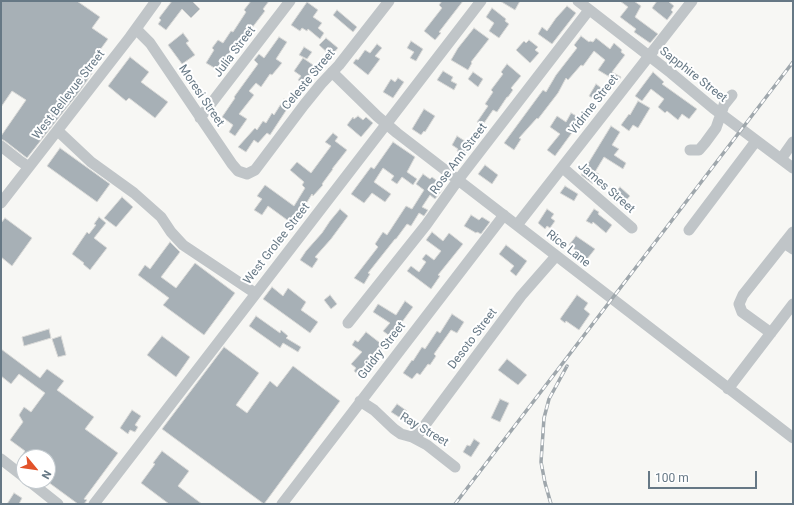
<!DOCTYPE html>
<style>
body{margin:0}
#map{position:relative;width:794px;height:505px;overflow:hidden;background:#f7f7f4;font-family:Roboto,sans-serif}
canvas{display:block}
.frame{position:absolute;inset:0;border:2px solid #667885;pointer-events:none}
.north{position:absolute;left:16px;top:449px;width:40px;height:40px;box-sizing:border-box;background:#fff;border:1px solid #c2c9ce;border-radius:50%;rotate:119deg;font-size:11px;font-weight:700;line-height:16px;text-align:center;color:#667885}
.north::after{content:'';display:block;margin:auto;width:14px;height:18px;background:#e2522a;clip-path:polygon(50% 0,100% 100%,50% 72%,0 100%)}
.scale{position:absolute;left:648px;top:471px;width:109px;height:18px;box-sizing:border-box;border:2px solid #667885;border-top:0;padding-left:5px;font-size:12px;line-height:14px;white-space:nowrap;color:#667885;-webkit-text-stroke:3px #fff;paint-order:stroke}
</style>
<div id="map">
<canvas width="794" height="505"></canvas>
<div class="frame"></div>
<div class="north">N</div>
<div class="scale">100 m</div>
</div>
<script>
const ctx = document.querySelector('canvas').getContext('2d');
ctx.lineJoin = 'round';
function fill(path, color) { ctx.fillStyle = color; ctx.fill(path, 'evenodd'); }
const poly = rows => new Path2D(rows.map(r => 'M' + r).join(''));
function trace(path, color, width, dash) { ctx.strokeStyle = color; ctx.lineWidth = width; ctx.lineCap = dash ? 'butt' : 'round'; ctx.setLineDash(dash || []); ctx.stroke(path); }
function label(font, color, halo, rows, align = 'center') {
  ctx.font = font + ' Roboto,sans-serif'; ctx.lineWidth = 4; ctx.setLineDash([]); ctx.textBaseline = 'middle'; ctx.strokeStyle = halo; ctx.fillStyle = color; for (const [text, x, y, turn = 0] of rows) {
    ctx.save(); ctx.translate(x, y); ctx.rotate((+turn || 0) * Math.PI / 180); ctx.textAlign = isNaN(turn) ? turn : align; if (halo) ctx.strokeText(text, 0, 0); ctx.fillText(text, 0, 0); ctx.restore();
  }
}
const building = poly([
 [1,1,77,1,100,17,92,28,108,39,89,65,95,69,79,92,27,158,5,141,1,139,1,136,26,100,12,91,1,107,1,1],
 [172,1,192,1,200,9,191,18,182,9,166,30,158,24,161,20,159,18,172,1],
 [251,1,269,1,263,9,265,11,248,33,247,32,237,46,235,45,218,70,206,63,214,50,212,48,218,40,223,43,231,31,233,32,246,12,244,10,251,1],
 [442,1,463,1,439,32,441,33,435,40,424,31,442,8,439,5,442,1],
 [500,1,520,1,515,10,500,1],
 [620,1,634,1,641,6,635,17,658,34,650,43,634,32,636,29,620,17,628,7,620,1],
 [657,1,668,1,674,6,671,10,673,12,667,20,652,8,657,1],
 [307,2,318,10,313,17,322,23,318,28,324,33,320,39,308,29,307,31,302,28,300,31,291,25,307,2],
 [567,6,576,13,552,44,538,34,542,27,547,31,556,18,567,6],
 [492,8,506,19,505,21,509,24,499,38,489,31,494,23,486,17,492,8],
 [337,10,357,27,353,32,333,15,337,10],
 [474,28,489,39,471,62,472,63,468,70,451,60,458,48,474,28],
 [183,33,189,41,186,43,195,55,182,64,168,45,183,33],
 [581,36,589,42,590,41,593,42,596,38,610,49,614,43,622,50,621,52,625,55,612,72,621,77,618,82,598,70,605,60,594,51,583,66,581,65,568,80,566,78,558,93,538,119,537,118,519,138,521,139,514,150,504,143,543,90,546,92,556,75,577,48,574,45,581,36],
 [279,37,287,42,276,59,282,63,272,75,270,74,261,87,256,83,249,91,254,95,239,114,247,119,235,136,229,132,233,125,222,117,235,98,234,97,258,64,254,60,259,54,264,58,279,37],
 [326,38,338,48,331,56,319,45,326,38],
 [529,40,538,47,535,50,539,53,530,63,516,50,524,41,526,43,529,40],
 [411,41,423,49,416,61,410,58,414,52,407,48,411,41],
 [377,44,382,48,375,56,380,59,368,75,353,63,356,59,358,60,365,50,370,53,377,44],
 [304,47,312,52,307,59,299,55,304,47],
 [130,57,149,72,141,82,168,102,155,118,129,98,126,101,108,86,130,57],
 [303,58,316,67,304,84,298,80,301,76,294,71,303,58],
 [507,64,521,76,511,88,513,90,508,97,507,97,497,112,493,110,482,126,477,122,488,106,485,104,493,92,491,90,503,74,501,72,507,64],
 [443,71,453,77,451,81,457,84,454,90,437,80,443,71],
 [473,72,483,79,478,87,468,79,473,72],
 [653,72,664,82,662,84,697,109,689,119,682,114,678,120,667,111,665,113,658,107,664,99,651,89,642,101,635,96,653,72],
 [398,78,404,82,393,98,383,92,391,79,395,82,398,78],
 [596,84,604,90,597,101,589,96,596,84],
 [284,99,291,103,270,135,267,133,258,143,254,140,246,152,238,147,255,128,257,130,263,121,266,123,272,113,274,115,284,99],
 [638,101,650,108,638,128,633,125,629,131,621,125,629,114,630,115,638,101],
 [424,109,435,116,425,132,424,131,421,135,412,129,424,109],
 [571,113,582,119,555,156,547,150,560,134,550,127,557,116,566,122,571,113],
 [358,116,363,120,366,117,373,123,361,137,347,125,353,117,354,119,358,116],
 [611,126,620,132,612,145,619,149,614,155,626,163,623,169,604,157,595,172,599,174,593,184,581,175,611,126],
 [333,133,338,137,335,141,347,150,332,169,333,169,322,184,323,185,313,196,312,194,301,212,303,213,294,225,268,206,262,215,254,210,262,199,257,196,265,185,294,206,305,188,302,185,304,182,290,170,297,162,311,173,331,146,325,142,333,133],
 [457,136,471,145,464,156,457,151,458,149,452,145,457,136],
 [393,142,415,157,407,172,417,179,413,185,402,177,397,184,391,180,394,176,383,168,374,182,391,194,385,202,372,193,364,203,351,194,371,167,374,169,393,142],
 [60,148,110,184,97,202,47,166,60,148],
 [485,165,498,175,492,184,478,174,485,165],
 [423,174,430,179,432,177,440,183,437,187,442,190,435,199,430,195,422,207,428,210,424,216,419,213,411,226,407,224,396,239,395,239,368,273,370,274,364,284,354,278,378,247,375,244,383,232,387,235,406,206,412,209,424,190,416,184,423,174],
 [565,186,578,194,574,201,560,193,565,186],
 [620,187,630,196,622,205,612,196,620,187],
 [122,197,133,207,116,227,104,218,122,197],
 [340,209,348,216,331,239,315,257,318,259,312,268,300,260,306,251,322,233,330,221,340,209],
 [547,209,554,214,551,218,555,221,550,228,547,226,545,229,538,223,547,209],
 [594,209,599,212,598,214,612,225,606,233,593,222,592,224,586,221,594,209],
 [471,215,479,220,482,217,490,222,481,234,477,232,476,233,464,226,471,215],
 [99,217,106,223,94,238,107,248,90,270,83,264,84,263,72,254,87,232,89,234,96,225,94,224,99,217],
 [5,218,32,238,12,266,1,257,1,223,5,218],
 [432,232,443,241,449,233,463,244,438,275,440,276,431,289,407,271,411,266,419,272,426,262,422,259,426,254,434,260,441,251,426,240,432,232],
 [576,236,595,249,587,259,569,245,576,236],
 [170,242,180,252,161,277,176,288,195,263,235,293,204,335,163,305,169,298,138,275,145,265,150,269,170,242],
 [506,245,527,261,516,276,510,271,514,266,499,254,506,245],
 [272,287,283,296,288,288,306,302,301,310,318,322,310,333,263,299,272,287],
 [330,295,337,304,331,309,324,300,330,295],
 [577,295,588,303,584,309,590,314,579,330,566,321,565,323,560,319,577,295],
 [405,301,413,307,391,337,383,331,390,323,373,312,378,304,396,315,405,301],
 [452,314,464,322,457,333,451,330,434,354,436,356,430,365,428,364,420,375,417,373,412,379,403,373,412,360,413,361,422,347,425,349,437,331,440,333,452,314],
 [256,316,280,333,281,330,288,336,286,338,301,347,298,352,283,343,280,348,249,326,256,316],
 [49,329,51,338,24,346,22,337,49,329],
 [366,332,384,346,360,376,354,371,356,368,351,364,362,352,352,345,355,340,358,342,366,332],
 [61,336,66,355,58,357,52,339,61,336],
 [162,336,190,357,176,377,147,355,162,336],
 [224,347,259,373,236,405,247,413,270,381,277,387,293,366,340,401,264,504,162,429,224,347],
 [1,349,40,378,47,369,64,381,57,390,94,417,85,429,118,453,84,499,87,500,84,504,78,504,48,482,48,457,21,457,25,451,10,440,23,422,19,415,24,407,31,412,45,393,19,374,11,384,1,376,1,349],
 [507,359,527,375,518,385,498,370,507,359],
 [500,399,509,403,500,422,491,418,500,399],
 [397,404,407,411,405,414,408,416,405,421,391,412,397,404],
 [132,410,141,416,135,425,138,427,135,432,130,430,128,434,120,428,132,410],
 [474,439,480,443,471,457,463,452,467,445,470,446,474,439],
 [162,451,189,471,178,486,202,504,169,504,141,483,155,464,153,463,162,451],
 [14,493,22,498,19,504,7,504,14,493]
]);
fill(building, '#a7b0b6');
trace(building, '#d9d9d7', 1);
trace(poly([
 [578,1,671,73,713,108,793,168],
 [136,29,150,43,232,164,238,171,247,174,255,170,304,105,321,84,339,65,389,1],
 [332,72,377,116,397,133,793,438],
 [200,118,290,1],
 [58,131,91,162,134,193,161,217,171,232,183,245,255,293],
 [1,146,20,161,29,167],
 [690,150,699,150,705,143,716,128,724,105,732,95],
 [781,159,793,142],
 [563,168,632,228],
 [1,203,130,37,156,1],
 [517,225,692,1],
 [689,230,756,141],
 [784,243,793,249],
 [348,323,426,225,458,180,589,10],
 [771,333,742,312,739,304,743,295,793,232],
 [728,389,793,304],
 [360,401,374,410,394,429,401,434,412,437,427,445,455,467],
 [412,437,419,433,521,296,556,256],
 [1,459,24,477],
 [29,481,58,504],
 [94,504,481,1],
 [282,504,504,215]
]), '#c0c5c8', 11);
const rail = poly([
 [455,504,793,62],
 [551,504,545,483,541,462,544,418,549,399,567,366]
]);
trace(rail, '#9fa7ac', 3.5);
trace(rail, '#fff', 2, [6]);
label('12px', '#667885', '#fff', [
 ["Julia Street",235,52,-53],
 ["Sapphire Street",693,75,38],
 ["Celeste Street",309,80,-50],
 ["West Bellevue Street",69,95,-52],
 ["Moresi Street",201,96,56],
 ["Vidrine Street",594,105,-52],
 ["Rose Ann Street",459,159,-53],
 ["James Street",606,188,41],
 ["West Grolee Street",277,244,-52],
 ["Rice Lane",568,249,38],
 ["Desoto Street",473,339,-53],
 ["Guidry Street",382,351,-52],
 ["Ray Street",424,430,31]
]);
</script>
